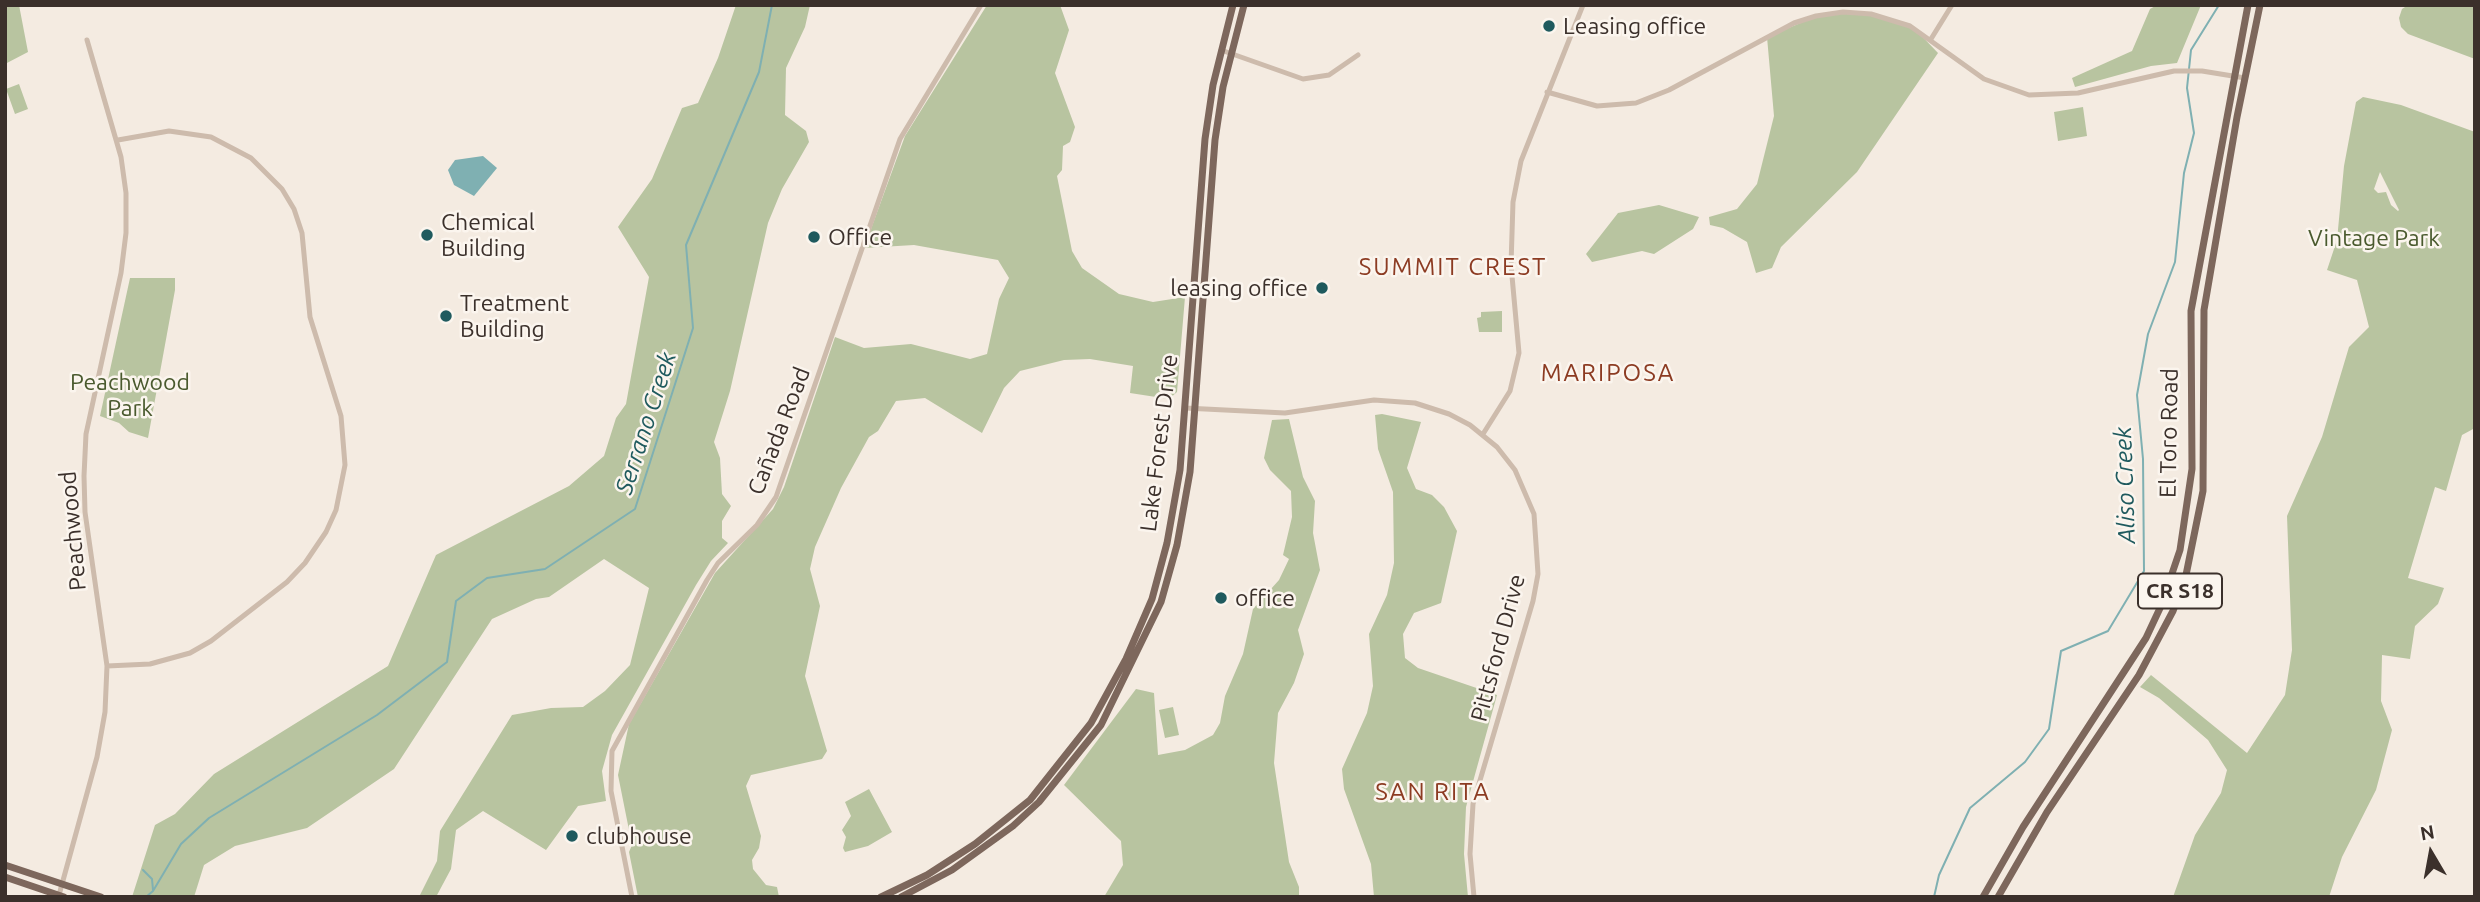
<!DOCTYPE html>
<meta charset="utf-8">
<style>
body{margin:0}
#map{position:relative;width:2480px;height:902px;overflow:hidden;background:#f4ebe1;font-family:Ubuntu,sans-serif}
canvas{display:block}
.frame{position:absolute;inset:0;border:7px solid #3b302b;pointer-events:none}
.north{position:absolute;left:2396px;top:818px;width:70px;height:70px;-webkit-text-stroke:5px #fbf5ee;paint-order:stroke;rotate:350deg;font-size:19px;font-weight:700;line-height:28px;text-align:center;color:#3b302b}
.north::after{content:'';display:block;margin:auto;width:24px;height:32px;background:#3b302b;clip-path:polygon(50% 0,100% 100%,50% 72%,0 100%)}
</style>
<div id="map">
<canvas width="2480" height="902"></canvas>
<div class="frame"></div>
<div class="north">N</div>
</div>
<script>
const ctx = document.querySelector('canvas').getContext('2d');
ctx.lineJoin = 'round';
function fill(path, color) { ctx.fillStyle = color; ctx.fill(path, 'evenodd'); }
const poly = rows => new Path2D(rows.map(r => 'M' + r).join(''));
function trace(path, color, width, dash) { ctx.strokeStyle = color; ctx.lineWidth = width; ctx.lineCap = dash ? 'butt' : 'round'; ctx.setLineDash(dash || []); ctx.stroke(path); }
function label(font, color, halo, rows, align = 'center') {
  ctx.font = font + ' Ubuntu,sans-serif'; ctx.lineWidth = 5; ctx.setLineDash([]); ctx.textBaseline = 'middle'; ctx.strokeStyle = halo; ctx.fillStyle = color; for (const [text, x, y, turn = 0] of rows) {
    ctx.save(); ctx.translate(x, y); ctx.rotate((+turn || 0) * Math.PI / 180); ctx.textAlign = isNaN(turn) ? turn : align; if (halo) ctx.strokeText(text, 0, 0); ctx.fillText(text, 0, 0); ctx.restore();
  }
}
fill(poly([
 [5,5,19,5,28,52,5,64],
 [736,5,810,5,805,27,786,68,785,115,806,131,809,142,782,189,768,223,730,391,714,442,720,458,722,494,731,506,722,521,722,538,728,543,711,561,696,585,612,735,602,771,606,801,578,806,546,850,483,811,456,830,451,869,436,897,419,897,437,861,440,831,512,715,551,708,583,707,605,691,630,665,649,588,604,559,549,597,536,599,492,619,394,769,307,828,235,846,204,865,194,897,132,897,155,825,175,814,214,774,388,666,436,555,569,486,604,456,616,418,626,404,649,277,618,227,652,179,682,108,698,103,718,58],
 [987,5,1060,5,1069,30,1055,73,1075,127,1070,142,1063,146,1062,170,1057,176,1072,251,1082,268,1119,294,1153,302,1185,297,1177,392,1169,399,1130,393,1133,366,1090,359,1064,360,1020,371,1004,388,982,433,925,398,896,401,878,431,869,437,841,488,815,547,810,569,820,606,805,676,827,751,822,759,751,775,746,786,761,836,759,848,752,860,753,869,766,885,777,887,779,897,638,897,629,852,632,845,618,775,629,724,715,573,773,509,784,487,835,337,864,348,911,344,970,359,987,354,999,299,1009,278,998,260,914,245,864,248,905,136],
 [2157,5,2201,5,2177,63,2151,66,2075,87,2072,78,2132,51,2150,9],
 [2408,5,2475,5,2475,59,2408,34,2401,27,2399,18,2402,9],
 [1822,14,1871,14,1914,28,1938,53,1857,172,1781,247,1772,268,1756,273,1747,242,1723,228,1710,225,1709,217,1737,209,1757,184,1774,116,1767,37],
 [19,84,28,109,15,114,6,89],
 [2363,97,2401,105,2475,132,2475,428,2462,435,2446,491,2435,487,2408,578,2444,588,2438,604,2415,626,2410,659,2382,655,2381,701,2392,730,2376,790,2342,857,2329,897,2173,897,2195,835,2221,793,2227,770,2208,740,2159,698,2140,687,2151,675,2247,753,2285,695,2292,650,2287,516,2322,437,2349,347,2369,327,2357,280,2327,270,2337,240,2344,166,2356,102],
 [2380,172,2399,210,2398,211,2391,205,2386,192,2378,193,2374,189],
 [2083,107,2087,136,2058,141,2054,112],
 [1659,205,1699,217,1693,229,1654,254,1642,251,1592,262,1586,254,1618,213],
 [130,278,175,278,175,290,148,438,129,432,119,423,100,416],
 [1502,311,1502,332,1479,332,1477,318,1481,317,1481,312],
 [1382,414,1421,422,1407,468,1416,489,1432,495,1444,507,1457,531,1441,603,1414,613,1403,634,1405,658,1418,668,1497,695,1466,807,1464,854,1468,897,1374,897,1371,864,1344,789,1342,769,1367,713,1373,686,1369,634,1387,595,1394,563,1393,492,1378,449,1375,415],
 [1289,419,1303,477,1315,501,1313,533,1320,570,1298,630,1304,654,1294,683,1278,713,1274,763,1289,862,1299,887,1299,897,1104,897,1123,865,1121,841,1064,785,1136,689,1154,693,1158,755,1185,750,1213,735,1220,723,1225,696,1243,654,1253,609,1279,580,1289,559,1283,555,1292,517,1291,491,1270,470,1264,458,1272,420],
 [1173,707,1179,735,1165,738,1159,710],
 [869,789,892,832,868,846,845,852,843,848,846,837,842,830,851,816,845,802]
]), '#b8c4a0');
fill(poly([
 [483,156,497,168,474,196,454,185,448,170,455,160]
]), '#7fb0b2');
trace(poly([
 [143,870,152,879,153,890],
 [146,897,153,891,181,844,209,818,377,715,447,662,456,601,487,578,545,569,635,509,693,328,686,245,759,72,772,5],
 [1934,897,1939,875,1970,808,2025,762,2049,729,2061,651,2108,631,2144,571,2143,459,2137,395,2148,334,2175,262,2184,173,2194,133,2187,88,2191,50,2219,5]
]), '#7fb0b2', 2);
trace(poly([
 [1931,39,1952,5],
 [1221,50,1303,79,1329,75,1358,55],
 [1547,92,1597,106,1636,103,1669,90,1794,23,1816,16,1843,12,1871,14,1910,26,1984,79,2029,95,2078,93,2174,71,2202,71,2245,78],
 [1185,408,1285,413,1374,400,1415,403,1449,414,1470,425,1497,447,1515,470,1534,514,1538,574,1533,601,1473,804,1470,854,1474,897],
 [1483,434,1510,391,1519,353,1511,265,1513,202,1521,161,1583,5],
 [107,666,150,664,190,653,211,641,287,582,305,563,326,532,336,510,345,465,341,416,310,317,302,233,294,209,282,189,251,158,211,137,169,131,118,140],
 [59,895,97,757,105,712,107,666,85,512,84,476,86,434,121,273,126,233,126,193,121,157,87,40],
 [632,897,611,791,612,751,707,580,718,563,757,525,776,497,900,139,981,5]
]), '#cdbbac', 5);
trace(poly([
 [5,865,101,897],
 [5,877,64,897],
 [881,897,927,875,975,844,1030,800,1091,723,1126,659,1152,599,1167,543,1180,470,1205,139,1213,85,1233,5],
 [901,897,952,870,1013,826,1039,802,1101,725,1161,602,1177,545,1190,472,1215,140,1223,87,1244,5],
 [1983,897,2023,827,2146,638,2161,606,2180,550,2192,469,2191,311,2248,5],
 [1998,897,2047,812,2139,675,2173,611,2186,575,2203,491,2204,310,2237,117,2260,5]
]), '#7d675c', 7);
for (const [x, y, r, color] of [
 [1549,26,7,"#1f5a5e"],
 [427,235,7,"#1f5a5e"],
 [814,237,7,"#1f5a5e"],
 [1322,288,7,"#1f5a5e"],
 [446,316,7,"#1f5a5e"],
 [1221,598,7,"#1f5a5e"],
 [572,836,7,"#1f5a5e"]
]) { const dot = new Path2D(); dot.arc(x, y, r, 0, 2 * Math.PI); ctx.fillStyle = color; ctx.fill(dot); trace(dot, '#fbf5ee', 2.5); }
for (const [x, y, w] of [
 [2180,591,84]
]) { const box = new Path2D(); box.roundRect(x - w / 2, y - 17.5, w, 35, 5); ctx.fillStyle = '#fbf5ee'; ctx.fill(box); trace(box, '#3b302b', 2); }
label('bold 21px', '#3b302b', null, [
 ["CR S18",2180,591]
]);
label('23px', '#3b302b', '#fbf5ee', [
 ["Leasing office",1563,26],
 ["Chemical",441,222],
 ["Building",441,248],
 ["Office",828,237],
 ["leasing office",1308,288,"right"],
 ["Treatment",460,303],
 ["Building",460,329],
 ["office",1235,598],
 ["clubhouse",586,836]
], 'left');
label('23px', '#4a5a2e', '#fbf5ee', [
 ["Vintage Park",2374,238],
 ["Peachwood",130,382],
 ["Park",130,408]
]);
label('23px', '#3b302b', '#fbf5ee', [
 ["Cañada Road",779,431,-69],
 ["El Toro Road",2169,433,-89],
 ["Lake Forest Drive",1159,443,-83],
 ["Peachwood",73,531,-95],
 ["Pittsford Drive",1498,648,-75]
]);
ctx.letterSpacing = '2px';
label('24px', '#8c3b22', '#fbf5ee', [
 ["SUMMIT CREST",1453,267],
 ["MARIPOSA",1608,373],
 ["SAN RITA",1433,792]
]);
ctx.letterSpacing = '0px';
label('italic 24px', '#1f5a5e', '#fbf5ee', [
 ["Serrano Creek",646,423,-72],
 ["Aliso Creek",2125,485,-92]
]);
</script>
